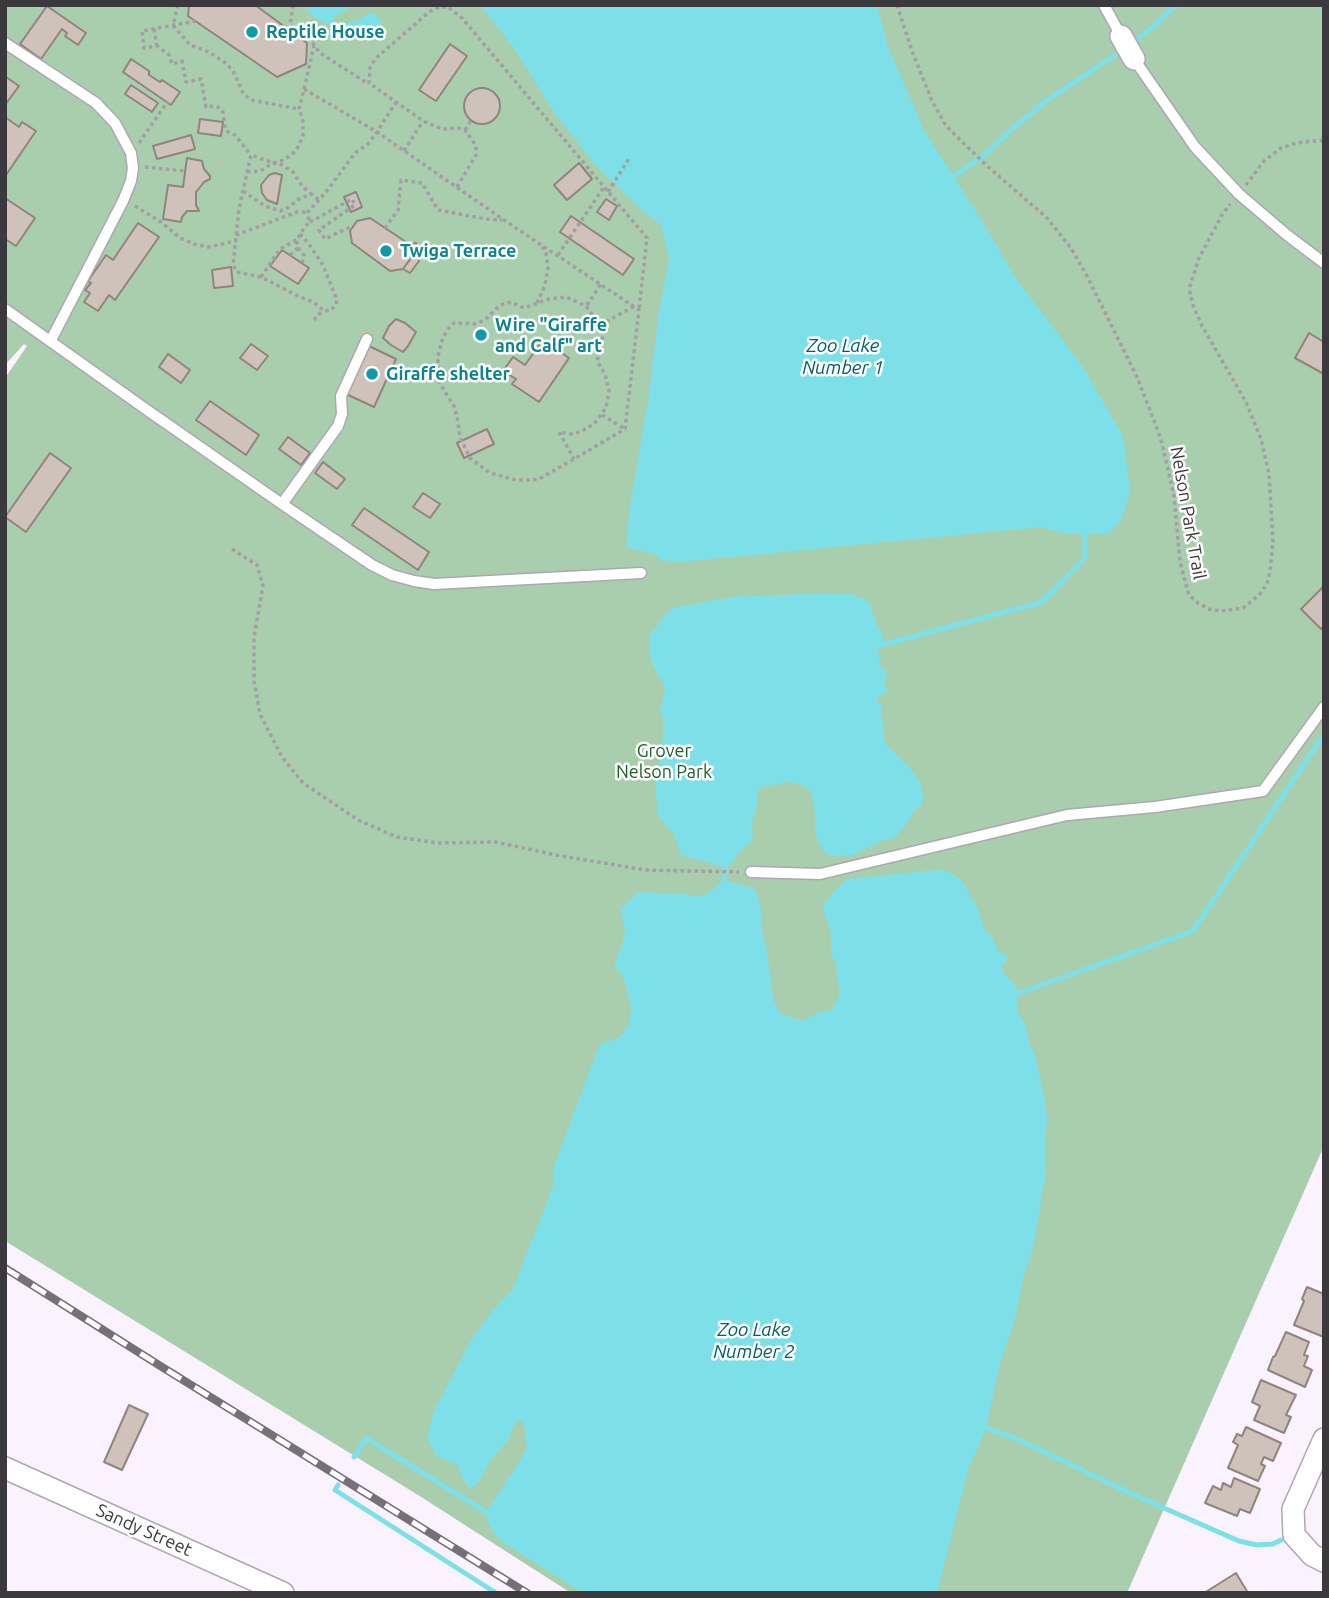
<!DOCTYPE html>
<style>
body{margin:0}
#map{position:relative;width:1329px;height:1598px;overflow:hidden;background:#faf2fe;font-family:Ubuntu,sans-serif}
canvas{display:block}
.frame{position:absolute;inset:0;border:7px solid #3c393e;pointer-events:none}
</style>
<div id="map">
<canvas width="1329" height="1598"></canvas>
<div class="frame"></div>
</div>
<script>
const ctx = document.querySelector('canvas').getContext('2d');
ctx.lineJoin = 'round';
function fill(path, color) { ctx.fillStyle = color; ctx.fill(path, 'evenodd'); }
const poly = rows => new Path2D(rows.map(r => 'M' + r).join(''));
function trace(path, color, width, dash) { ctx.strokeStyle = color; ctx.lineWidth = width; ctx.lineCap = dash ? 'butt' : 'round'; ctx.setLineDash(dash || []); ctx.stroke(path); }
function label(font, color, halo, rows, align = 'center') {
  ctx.font = font + ' Ubuntu,sans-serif'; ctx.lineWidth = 5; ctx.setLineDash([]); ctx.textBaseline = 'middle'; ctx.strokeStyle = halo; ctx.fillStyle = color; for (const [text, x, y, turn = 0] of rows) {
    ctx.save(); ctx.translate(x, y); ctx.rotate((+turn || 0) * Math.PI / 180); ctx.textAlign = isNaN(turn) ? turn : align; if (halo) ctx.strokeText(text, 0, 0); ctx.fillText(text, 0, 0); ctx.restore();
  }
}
fill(poly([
 [5,5,1324,5,1324,1146,1127,1593,571,1593,418,1495,5,1241,5,378,27,346,24,344,5,365]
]), '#a9cead');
fill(poly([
 [307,5,356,5,334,16,335,22,331,26,312,16,307,8],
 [480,5,877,5,888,47,925,132,984,224,1015,277,1083,367,1123,436,1130,492,1122,518,1110,533,1065,534,1042,527,690,561,665,561,651,553,626,547,630,506,648,401,659,312,669,259,661,225,642,210,598,168,554,112,514,48],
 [368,13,373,13,381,21,379,28,374,32,351,39,329,39,327,36,329,32,352,21,358,21],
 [826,593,848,593,866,600,870,604,876,623,882,633,883,642,878,652,880,664,887,673,884,684,889,690,878,696,878,701,881,704,884,738,887,746,910,768,921,784,923,797,922,805,915,810,905,826,893,839,884,840,871,846,853,855,831,856,824,851,819,844,815,833,815,811,810,791,805,786,788,782,762,787,757,792,757,806,751,824,753,835,751,840,728,866,727,881,753,888,756,892,761,910,762,931,766,945,774,1003,781,1014,803,1021,821,1011,828,1012,831,1010,838,1000,839,993,836,964,831,954,831,934,827,920,823,910,824,904,839,886,848,879,936,870,944,870,961,879,978,909,984,929,992,937,998,951,1004,954,1008,958,1002,966,1002,970,1006,977,1016,985,1018,1012,1026,1026,1029,1043,1034,1052,1045,1100,1047,1120,1045,1140,1046,1175,1042,1193,1040,1209,1032,1252,1024,1274,1015,1319,1000,1363,986,1428,968,1470,937,1593,583,1593,501,1541,494,1533,487,1520,486,1512,520,1461,527,1447,524,1424,520,1419,515,1424,508,1440,489,1462,479,1482,469,1489,462,1477,458,1465,436,1456,427,1437,429,1430,433,1413,471,1340,494,1309,513,1289,553,1186,554,1166,596,1054,601,1044,620,1037,623,1034,629,1024,631,1010,629,997,624,980,615,966,615,962,622,945,625,931,621,914,622,908,636,893,650,892,666,894,681,893,694,896,706,895,722,882,723,867,681,855,673,832,667,828,658,814,655,784,659,771,663,735,663,719,660,710,665,692,663,683,651,662,649,636,669,610,677,607,731,597]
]), '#7de0e9');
trace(poly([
 [1131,44,1155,25,1176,5],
 [948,180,987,153,1012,129,1047,100,1123,50],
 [874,647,1042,602,1085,558,1085,534,1082,528],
 [1013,995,1193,931,1324,734],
 [981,1426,1012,1437,1060,1459,1132,1494,1239,1541,1257,1545,1273,1544,1281,1540],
 [354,1457,366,1438,486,1512,491,1513],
 [338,1485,335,1490,496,1593]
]), '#7de0e9', 5);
const building = poly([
 [189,5,255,5,307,43,306,64,277,77,188,16,189,5],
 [47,6,86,33,78,45,65,36,67,33,62,29,41,59,20,44,47,6],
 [450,44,467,56,436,101,419,90,450,44],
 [131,59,149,71,149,75,160,82,162,80,180,92,171,105,123,72,131,59],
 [6,77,19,86,5,105,5,78,6,77],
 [131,85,158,103,152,112,125,94,131,85],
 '464 106a18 18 0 1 1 36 0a18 18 0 1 1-36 0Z',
 [5,117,19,127,22,122,36,131,6,175,5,117],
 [200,119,223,122,221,136,198,133,200,119],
 [191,135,195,149,157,159,153,146,191,135],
 [187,158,202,161,204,169,210,176,210,179,204,182,196,192,196,205,199,211,187,211,182,217,181,222,163,219,168,185,183,187,187,158],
 [579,163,592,179,567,200,554,185,579,163],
 [275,173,282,175,277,204,267,200,262,193,261,185,269,175,275,173],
 [356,192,362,207,351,212,344,197,356,192],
 [5,198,35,218,16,246,5,239,5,198],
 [606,199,617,206,609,220,597,212,606,199],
 [571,216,634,259,623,275,560,232,571,216],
 [370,218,409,244,411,258,403,269,390,271,352,243,350,231,357,221,370,218],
 [138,223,159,237,115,300,109,295,98,311,84,302,90,293,85,290,91,283,88,281,106,255,113,260,138,223],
 [416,243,419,261,410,273,403,269,411,258,409,244,416,243],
 [282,250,309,268,298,284,270,266,282,250],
 [231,267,233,286,214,288,212,270,231,267],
 [396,319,405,323,416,332,408,346,403,352,391,345,383,338,389,326,396,319],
 [1309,333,1324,342,1324,374,1295,358,1309,333],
 [543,340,569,358,539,402,512,384,516,379,503,371,513,357,525,365,543,340],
 [251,344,268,356,257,370,240,358,251,344],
 [369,346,396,359,374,407,346,394,369,346],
 [168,354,190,370,181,383,159,367,168,354],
 [210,401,259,435,246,455,196,420,210,401],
 [487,429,494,444,464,458,457,443,487,429],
 [288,437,310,453,301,465,279,449,288,437],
 [50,453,71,468,26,532,5,517,50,453],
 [323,462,345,479,337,489,315,473,323,462],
 [423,493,440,504,430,518,413,507,423,493],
 [364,508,429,552,418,570,352,525,364,508],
 [1324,586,1324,626,1321,629,1301,609,1324,586],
 [1307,1287,1324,1294,1324,1337,1294,1325,1304,1301,1302,1299,1307,1287],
 [1286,1332,1309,1342,1304,1355,1308,1356,1304,1366,1312,1370,1305,1387,1268,1370,1273,1357,1275,1356,1286,1332],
 [1261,1380,1296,1395,1286,1415,1291,1417,1284,1433,1254,1420,1260,1406,1252,1402,1261,1380],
 [129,1405,148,1414,122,1470,104,1462,129,1405],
 [1246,1427,1281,1443,1273,1461,1264,1457,1261,1464,1265,1466,1258,1481,1228,1468,1238,1445,1233,1442,1237,1434,1242,1436,1246,1427],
 [1234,1478,1260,1489,1250,1513,1240,1509,1237,1516,1205,1503,1213,1486,1221,1490,1223,1483,1231,1487,1234,1478],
 [1236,1573,1248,1593,1204,1593,1236,1573]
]);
fill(building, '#cfc2ba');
trace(building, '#90847d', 2);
const lane = poly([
 [1104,5,1121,36],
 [5,43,96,103,115,123,131,153,133,168,131,181,123,201,51,340],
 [1134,59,1195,147,1239,194,1287,235,1324,263],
 [5,309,147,410,282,504,372,565,392,575,414,581,434,584,641,573],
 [282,504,338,426,342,414,341,396,367,339],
 [751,872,820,874,1067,815,1155,807,1263,791,1324,707]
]);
const street = poly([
 [1121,36,1134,59],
 [1324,1439,1293,1509,1294,1535,1312,1555,1324,1561],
 [5,1468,283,1593]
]);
trace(lane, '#aea7b2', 13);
trace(street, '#aea7b2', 24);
trace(poly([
 [178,5,173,25,190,45,209,52,227,64,234,73,243,93,251,100,299,109],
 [293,5,290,25,309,38,320,53,367,83],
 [897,5,912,51,932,101,946,126,986,165,1047,218,1071,248,1086,274,1137,377,1155,423,1162,443,1174,496,1180,562,1189,595,1198,603,1209,609,1221,611,1243,608,1259,595,1267,584,1270,571,1273,542,1269,474,1261,439,1246,402,1202,326,1194,308,1190,294,1190,286,1199,258,1222,215,1230,204],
 [196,21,142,31,144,48,157,46,169,55,172,64,182,61,186,82,201,79,206,107,215,106,220,108,223,112,225,128,228,132,235,135,251,155],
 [154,29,157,46],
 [304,89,314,46],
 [465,130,471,120],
 [139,143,168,101],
 [404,151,423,121],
 [145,167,185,171],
 [247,172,260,171,273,163,282,165,293,172,302,186,311,194],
 [1246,185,1264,161,1281,148,1296,143,1324,140],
 [457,187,476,155,476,146,465,130,458,128,442,129,423,121,369,83,370,68,375,59,429,12,439,7,448,7,462,18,647,238,639,309],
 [243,191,265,206,280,211,286,209,299,199,311,194,319,200],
 [608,192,630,157],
 [135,206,161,222,180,238,194,244,208,247,236,241],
 [310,222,352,199,355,205,319,230,325,239,350,227,353,227],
 [385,228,398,210,401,180,422,183,438,210,486,219,502,220],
 [300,234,308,243,323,265,337,300,336,305,333,308,329,311,323,310],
 [236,235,297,212,308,212],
 [290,255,298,248],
 [558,255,604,187],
 [302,263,304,255,298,248,297,243,300,234,309,222,308,212,326,192,355,153,368,144,377,132,396,102],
 [261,277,280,249,298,239],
 [537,303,545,285,548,267,546,253,541,245],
 [587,305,601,284],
 [314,320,323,310,313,302,300,297,261,277,237,272,233,265,239,209,251,155,273,163,284,160,296,151,303,136,303,121,299,109,304,89,377,132,504,220,639,310,625,429,574,459,539,479,530,480,516,480,490,473,470,458,460,437,457,417,454,406,440,384,438,374,438,356,442,341,447,330,454,323,474,324,485,320,500,305,511,302,524,308,549,299,566,297,586,306,600,325,603,341,597,361,605,374,609,391,606,408,594,424,580,432,571,434,559,432,574,459],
 [600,325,635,306],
 [602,415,625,429],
 [232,549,257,565,263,586,254,637,254,681,260,714,282,757,303,783,358,820,397,837,438,843,495,842,561,856,646,870,739,872]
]), '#a39da6', 3.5, [3.5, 3.5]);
trace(lane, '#fff', 10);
trace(street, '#fff', 21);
const rail = poly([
 [5,1268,162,1367,527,1593]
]);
trace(rail, '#767178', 8);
trace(rail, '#fff', 5, [16]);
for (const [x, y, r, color] of [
 [252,32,7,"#0f9aa8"],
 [386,251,7,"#0f9aa8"],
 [481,335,7,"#0f9aa8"],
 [372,374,7,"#0f9aa8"]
]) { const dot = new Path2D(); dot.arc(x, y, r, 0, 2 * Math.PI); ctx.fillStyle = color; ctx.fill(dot); trace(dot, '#fff', 2.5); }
label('bold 18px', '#0d838f', '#fff', [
 ["Reptile House",266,32],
 ["Twiga Terrace",400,251],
 ["Wire \"Giraffe",495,325],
 ["and Calf\" art",495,346],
 ["Giraffe shelter",386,374]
], 'left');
label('18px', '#3c393e', '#fff', [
 ["Nelson Park Trail",1188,513,80],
 ["Sandy Street",144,1530,24]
]);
label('18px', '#1e5c2c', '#fff', [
 ["Grover",664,751],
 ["Nelson Park",664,772]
]);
label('italic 19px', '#035e65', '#fff', [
 ["Zoo Lake",843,346],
 ["Number 1",843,368],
 ["Zoo Lake",754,1330],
 ["Number 2",754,1352]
]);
</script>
